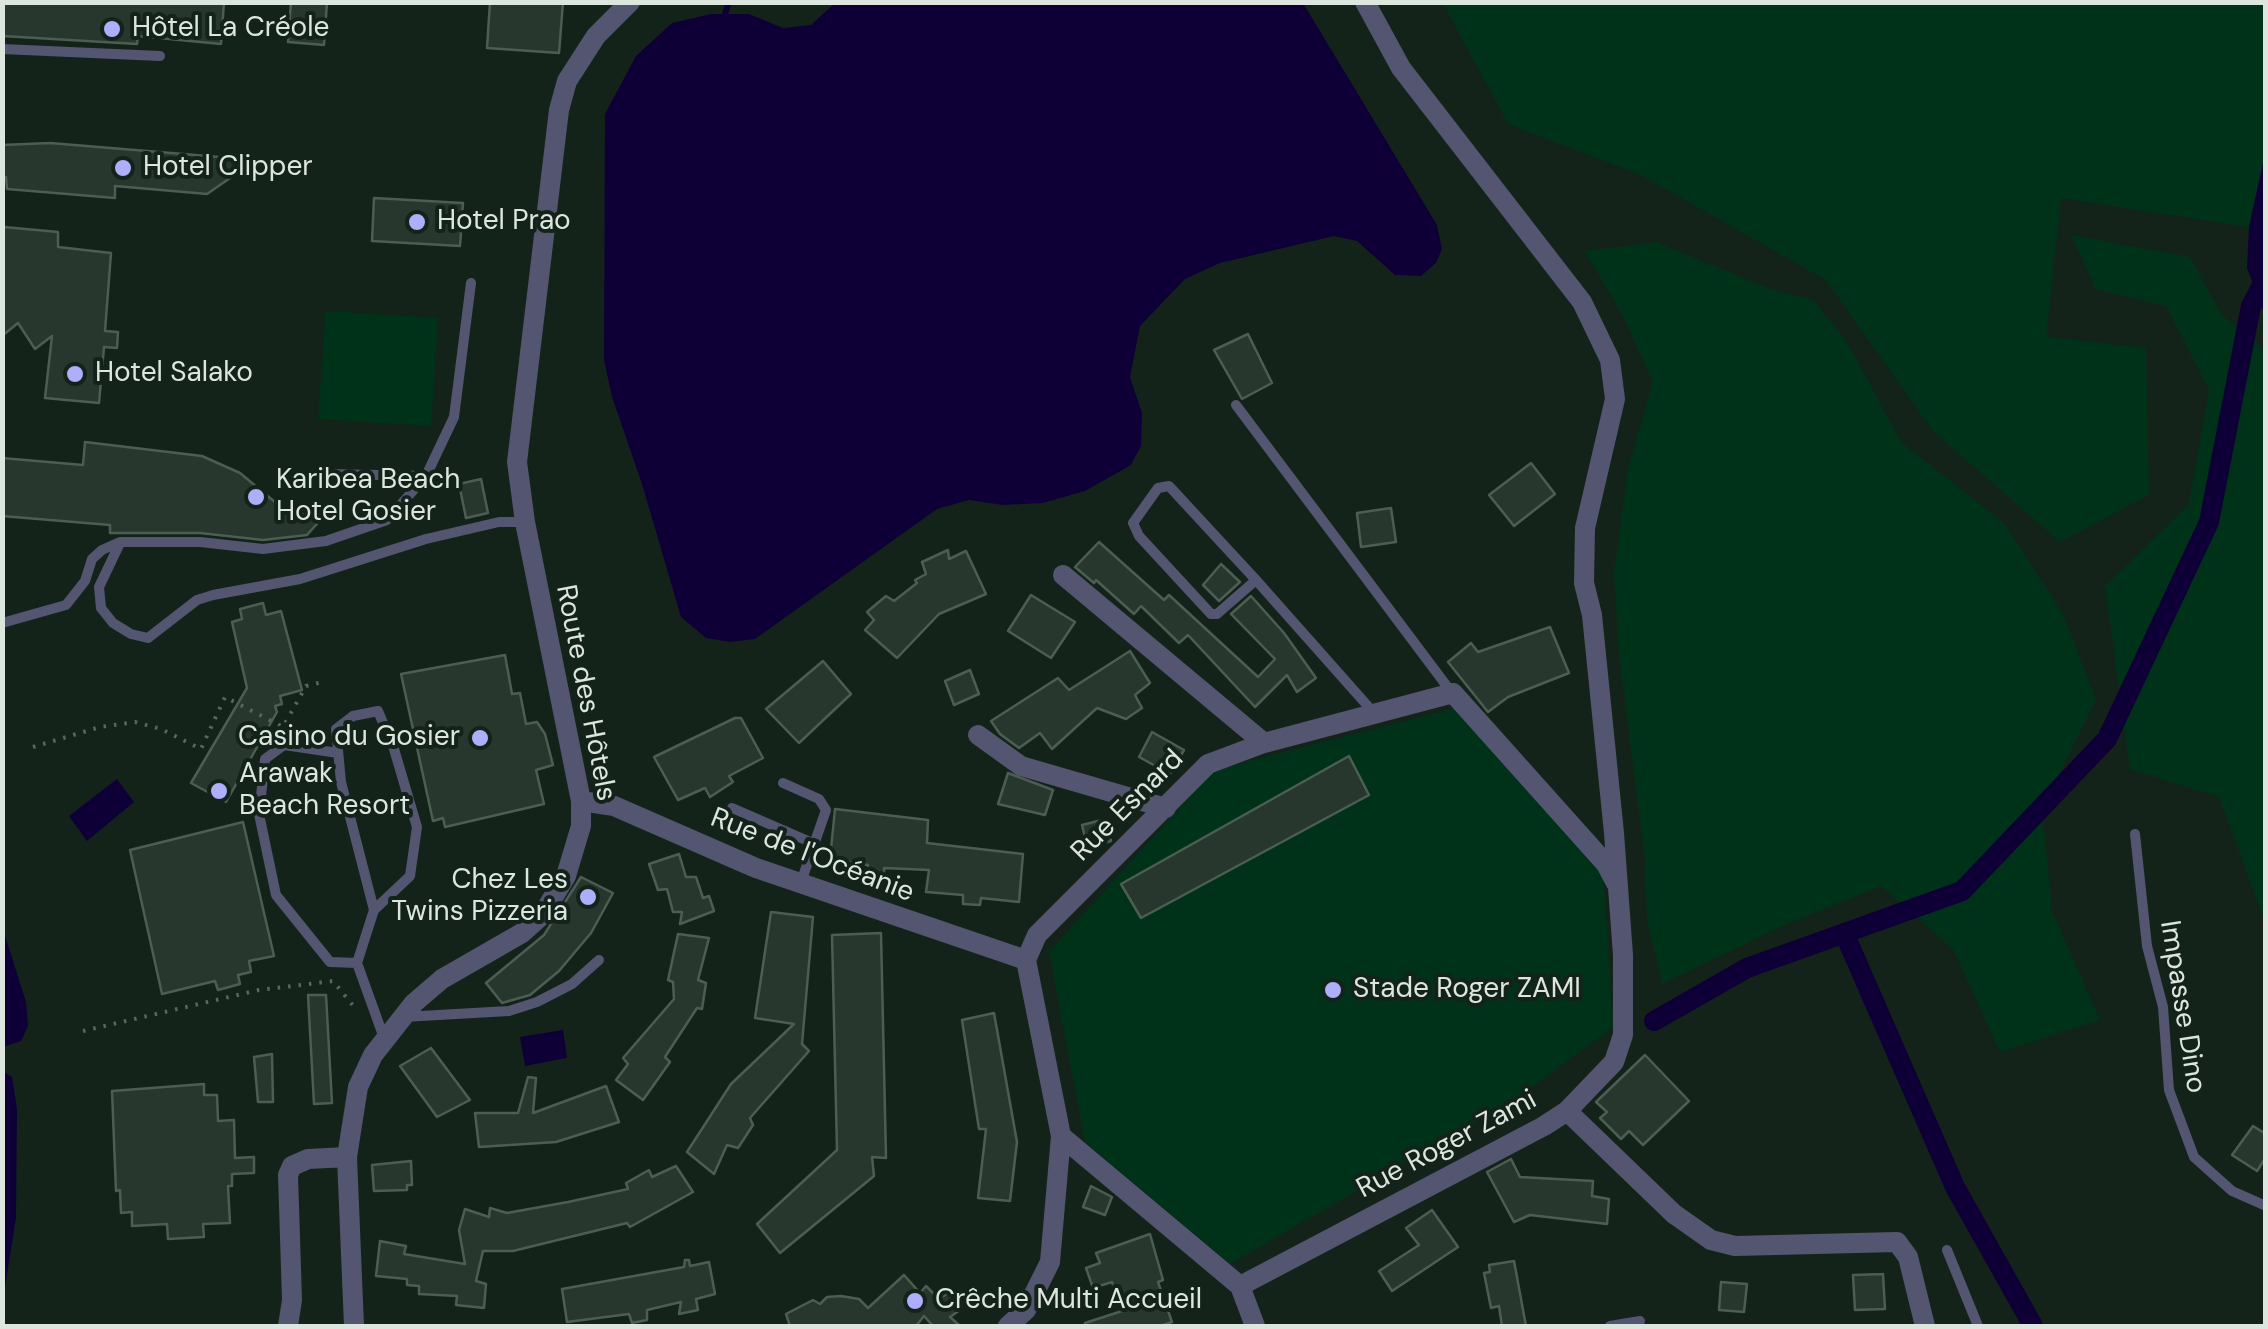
<!DOCTYPE html>
<meta charset="utf-8">
<style>
body{margin:0}
#map{position:relative;width:2268px;height:1329px;overflow:hidden;background:#14231a;font-family:"DM Sans",sans-serif}
canvas{display:block}
.frame{position:absolute;inset:0;border:5px solid #dce6df;pointer-events:none}
</style>
<div id="map">
<canvas width="2268" height="1329"></canvas>
<div class="frame"></div>
</div>
<script>
const ctx = document.querySelector('canvas').getContext('2d');
ctx.lineJoin = 'round';
function fill(path, color) { ctx.fillStyle = color; ctx.fill(path, 'evenodd'); }
const poly = rows => new Path2D(rows.map(r => 'M' + r).join(''));
function trace(path, color, width, dash) { ctx.strokeStyle = color; ctx.lineWidth = width; ctx.lineCap = dash ? 'butt' : 'round'; ctx.setLineDash(dash || []); ctx.stroke(path); }
function label(font, color, halo, rows, align = 'center') {
  ctx.font = font + ' "DM Sans",sans-serif'; ctx.lineWidth = 8; ctx.setLineDash([]); ctx.textBaseline = 'middle'; ctx.strokeStyle = halo; ctx.fillStyle = color; for (const [text, x, y, turn = 0] of rows) {
    ctx.save(); ctx.translate(x, y); ctx.rotate((+turn || 0) * Math.PI / 180); ctx.textAlign = isNaN(turn) ? turn : align; if (halo) ctx.strokeText(text, 0, 0); ctx.fillText(text, 0, 0); ctx.restore();
  }
}
fill(poly([
 [1443,3,2265,3,2265,154,2249,227,2061,198,2046,337,2146,348,2149,495,2060,542,1933,431,1826,280,1641,175,1508,124],
 [2071,235,2190,257,2222,315,2265,350,2265,922,2219,797,2130,769,2105,586,2189,504,2209,390,2166,306,2096,289],
 [1656,242,1773,290,1813,300,1845,339,1902,443,2005,524,2064,616,2096,700,2042,808,2052,911,2100,1020,2000,1052,1953,949,1881,886,1780,927,1662,984,1647,920,1645,860,1619,656,1614,574,1628,469,1653,382,1624,318,1585,251],
 [326,311,438,318,431,426,318,419],
 [1461,707,1603,867,1613,1027,1513,1101,1230,1264,1085,1142,1049,952,1214,770]
]), '#00321a');
fill(poly([
 [836,2,1303,3,1437,225,1442,249,1436,263,1421,276,1395,275,1357,241,1334,236,1220,263,1185,279,1140,326,1130,377,1142,413,1141,446,1131,465,1085,491,1043,503,1003,505,969,500,937,509,755,639,730,642,706,638,681,617,642,484,612,397,604,360,605,114,636,56,672,23,711,14,749,14,783,28,811,25],
 [2265,154,2265,316,2247,268,2249,227],
 [117,779,134,802,87,841,69,816],
 [2,926,26,1002,28,1026,21,1041,3,1047],
 [563,1030,567,1058,525,1066,520,1037],
 [3,1071,12,1077,17,1109,16,1217,3,1300]
]), '#0e0036');
trace(poly([
 [725,14,729,2]
]), '#0e0036', 6);
trace(poly([
 [1845,935,1955,1187,2033,1326],
 [1654,1021,1747,968,1962,891,2107,739,2209,522,2251,306,2264,281]
]), '#0e0036', 20);
const building = poly([
 [2,2,224,2,221,44,138,36,137,44,2,36,2,2],
 [291,2,327,2,324,45,288,42,291,2],
 [490,2,563,2,559,53,487,48,490,2],
 [50,143,256,160,207,194,115,186,115,198,7,189,6,177,2,177,2,145,50,143],
 [374,198,463,203,460,246,372,241,374,198],
 [4,227,58,232,58,247,111,253,105,331,118,332,117,348,104,347,99,403,45,398,52,336,35,349,18,323,2,336,4,227],
 [1248,334,1272,383,1242,399,1214,350,1248,334],
 [85,442,202,456,240,473,287,512,323,517,307,535,263,540,200,533,110,533,110,525,2,516,2,458,83,465,85,442],
 [1531,463,1555,494,1514,526,1489,495,1531,463],
 [481,479,488,513,466,518,459,484,481,479],
 [1391,508,1396,542,1361,547,1357,513,1391,508],
 [1099,542,1164,600,1169,595,1258,677,1275,659,1231,614,1251,596,1284,633,1316,678,1297,692,1287,675,1255,707,1188,635,1179,643,1141,606,1134,614,1096,580,1094,583,1075,567,1099,542],
 [948,550,949,559,966,551,986,594,939,614,897,658,865,630,874,620,867,612,886,596,894,601,917,583,915,580,926,574,922,562,948,550],
 [1221,564,1240,582,1219,601,1203,585,1221,564],
 [1031,595,1075,622,1051,658,1008,631,1031,595],
 [263,603,266,615,281,611,302,690,280,696,282,704,275,706,277,712,226,802,191,783,247,688,232,622,242,619,240,609,263,603],
 [1550,627,1569,673,1508,697,1488,712,1448,662,1471,643,1478,652,1550,627],
 [1130,651,1150,683,1135,695,1142,708,1126,719,1097,708,1052,749,1040,733,1019,748,1000,734,991,721,1058,678,1069,690,1130,651],
 [505,655,512,694,520,693,526,724,537,722,545,734,553,765,536,770,544,804,445,827,443,818,433,821,401,674,505,655],
 [823,661,851,694,799,743,766,709,823,661],
 [970,670,979,694,954,705,945,681,970,670],
 [735,718,741,718,763,758,729,776,733,782,710,797,705,788,678,800,654,757,735,718],
 [1152,732,1184,750,1170,774,1139,757,1152,732],
 [1349,756,1369,795,1141,918,1121,884,1349,756],
 [1008,773,1053,790,1045,815,998,804,1008,773],
 [835,809,928,820,927,843,1023,854,1019,902,981,898,980,905,963,904,963,895,926,892,929,870,884,868,884,875,868,875,868,865,830,859,835,809],
 [1106,819,1111,841,1087,847,1082,825,1106,819],
 [243,822,274,956,249,961,251,972,238,975,240,984,218,990,215,981,162,994,130,850,243,822],
 [679,854,686,877,696,877,703,898,709,896,714,911,680,924,682,912,673,912,667,889,658,890,649,864,679,854],
 [581,877,613,893,591,933,559,971,530,995,502,1003,486,983,544,935,581,877],
 [771,912,813,917,802,1044,809,1051,750,1118,753,1125,738,1148,727,1145,714,1174,687,1152,731,1084,794,1024,755,1018,771,912],
 [881,933,886,1158,872,1157,874,1176,780,1253,757,1224,837,1150,832,935,881,933],
 [678,934,709,938,698,980,706,983,702,1009,697,1008,665,1057,670,1062,643,1100,616,1080,628,1064,623,1058,674,999,673,982,668,980,678,934],
 [308,995,326,995,332,1103,314,1104,308,995],
 [994,1013,1017,1142,1010,1201,978,1198,986,1129,979,1129,962,1020,994,1013],
 [431,1048,470,1100,437,1117,400,1066,431,1048],
 [272,1054,273,1102,258,1102,254,1057,272,1054],
 [1645,1055,1689,1101,1643,1145,1629,1131,1621,1139,1600,1118,1607,1112,1596,1102,1645,1055],
 [528,1077,536,1078,533,1113,606,1086,619,1122,556,1142,479,1147,475,1113,518,1113,528,1077],
 [204,1084,204,1095,217,1095,218,1121,234,1120,235,1158,254,1157,254,1173,232,1174,232,1186,228,1186,230,1223,203,1224,204,1237,168,1239,167,1224,132,1226,132,1212,121,1213,120,1190,116,1191,112,1091,204,1084],
 [2253,1126,2266,1134,2266,1157,2257,1171,2232,1155,2253,1126],
 [1511,1159,1520,1177,1593,1181,1592,1196,1609,1199,1607,1224,1530,1215,1514,1222,1487,1172,1511,1159],
 [411,1161,412,1185,407,1185,407,1190,374,1191,372,1165,411,1161],
 [676,1166,693,1192,630,1227,627,1223,513,1251,483,1251,476,1281,486,1284,484,1308,456,1305,457,1296,419,1294,419,1286,407,1285,407,1279,376,1276,380,1241,406,1246,404,1254,465,1264,459,1230,465,1209,489,1217,490,1208,507,1213,568,1202,628,1189,626,1183,649,1170,652,1177,676,1166],
 [1091,1186,1112,1197,1105,1215,1083,1207,1091,1186],
 [1432,1210,1458,1247,1392,1291,1379,1271,1419,1245,1406,1228,1432,1210],
 [1150,1234,1163,1280,1158,1282,1172,1322,1160,1326,1085,1326,1085,1323,1122,1311,1112,1282,1093,1288,1086,1268,1100,1263,1096,1253,1150,1234],
 [685,1260,689,1260,690,1266,709,1262,715,1294,696,1299,698,1310,679,1314,681,1302,647,1310,647,1320,632,1323,629,1314,567,1322,562,1289,684,1267,685,1260],
 [1514,1261,1526,1326,1502,1326,1499,1306,1491,1308,1484,1273,1490,1272,1489,1265,1514,1261],
 [1883,1274,1885,1309,1855,1310,1853,1275,1883,1274],
 [904,1275,920,1293,926,1286,939,1299,948,1293,960,1310,950,1317,960,1326,933,1326,924,1316,916,1326,790,1326,786,1314,813,1300,820,1304,827,1297,841,1296,859,1299,868,1308,904,1275],
 [1721,1282,1747,1284,1744,1312,1719,1310,1721,1282]
]);
fill(building, '#27372d');
trace(building, '#4c5d52', 2.5);
trace(poly([
 [33,747,100,727,135,722,161,729,201,749,225,697,283,727,306,686,326,681],
 [83,1031,259,990,333,981,355,1008]
]), '#5a675f', 4, [2.5, 8]);
trace(poly([
 [2,49,160,56],
 [1236,405,1452,693],
 [329,474,426,476],
 [120,543,99,587,101,608,113,623,131,634,148,638,197,600,213,595,300,579,426,539,499,522,525,522],
 [1256,580,1217,614,1211,614,1139,536,1133,523,1158,488,1169,486,1256,580,1374,713],
 [2,623,66,605,85,581,92,559,102,550,120,542,200,542,263,549,326,541,387,520,426,476,454,417,471,283],
 [338,753,284,745,265,759,259,814,276,895,330,962,357,963],
 [783,783,819,799,826,810,801,882],
 [732,808,815,844],
 [2135,834,2147,946,2163,1007,2169,1090,2194,1157,2232,1191,2266,1206],
 [374,910,341,782,336,729,353,716,378,711,394,749,417,827,410,876,374,910,357,963,384,1038],
 [403,1017,509,1011,537,1002,572,984,599,960],
 [1947,1250,1978,1326],
 [1610,1326,1640,1321]
]), '#545570', 10);
trace(poly([
 [1365,2,1401,68,1582,302,1610,360,1615,399,1585,528,1584,583,1592,615,1614,833,1623,955,1623,1035,1614,1062,1567,1111],
 [1063,575,1264,743],
 [978,735,1021,766,1166,808],
 [581,801,614,806,756,868,1026,960],
 [1240,1286,1061,1136,1026,960,1037,935,1208,764,1264,743,1453,693,1606,864,1616,883],
 [288,1326,292,1300,288,1175,292,1166,308,1159,347,1157],
 [354,1326,347,1157,358,1087,373,1055,414,1003,442,979,522,933,543,914,566,876,581,826,581,801,525,522,517,462,559,110,567,81,596,36,630,2],
 [1008,1326,1026,1310,1050,1262,1061,1136],
 [1255,1326,1240,1286,1544,1126,1567,1111,1674,1214,1711,1240,1735,1246,1897,1242,1908,1257,1925,1326]
]), '#545570', 20);
for (const [x, y, r, color] of [
 [112,29,10,"#aeaefb"],
 [123,168,10,"#aeaefb"],
 [417,222,10,"#aeaefb"],
 [75,374,10,"#aeaefb"],
 [256,497,10,"#aeaefb"],
 [480,738,10,"#aeaefb"],
 [219,791,10,"#aeaefb"],
 [588,897,10,"#aeaefb"],
 [1333,990,10,"#aeaefb"],
 [915,1301,10,"#aeaefb"]
]) { const dot = new Path2D(); dot.arc(x, y, r, 0, 2 * Math.PI); ctx.fillStyle = color; ctx.fill(dot); trace(dot, '#14231a', 4); }
label('28px', '#dce6df', '#14231a', [
 ["Hôtel La Créole",132,29],
 ["Hotel Clipper",143,168],
 ["Hotel Prao",437,222],
 ["Hotel Salako",95,374],
 ["Karibea Beach",276,481],
 ["Hotel Gosier",276,513],
 ["Casino du Gosier",460,738,"right"],
 ["Arawak",239,775],
 ["Beach Resort",239,807],
 ["Chez Les",568,881,"right"],
 ["Twins Pizzeria",568,913,"right"],
 ["Stade Roger ZAMI",1353,990],
 ["Crêche Multi Accueil",935,1301]
], 'left');
label('28px', '#dce6df', '#14231a', [
 ["Route des Hôtels",585,693,79],
 ["Rue Esnard",1128,806,-45],
 ["Rue de l'Océanie",812,856,21],
 ["Impasse Dino",2182,1007,81],
 ["Rue Roger Zami",1447,1145,-28]
]);
</script>
